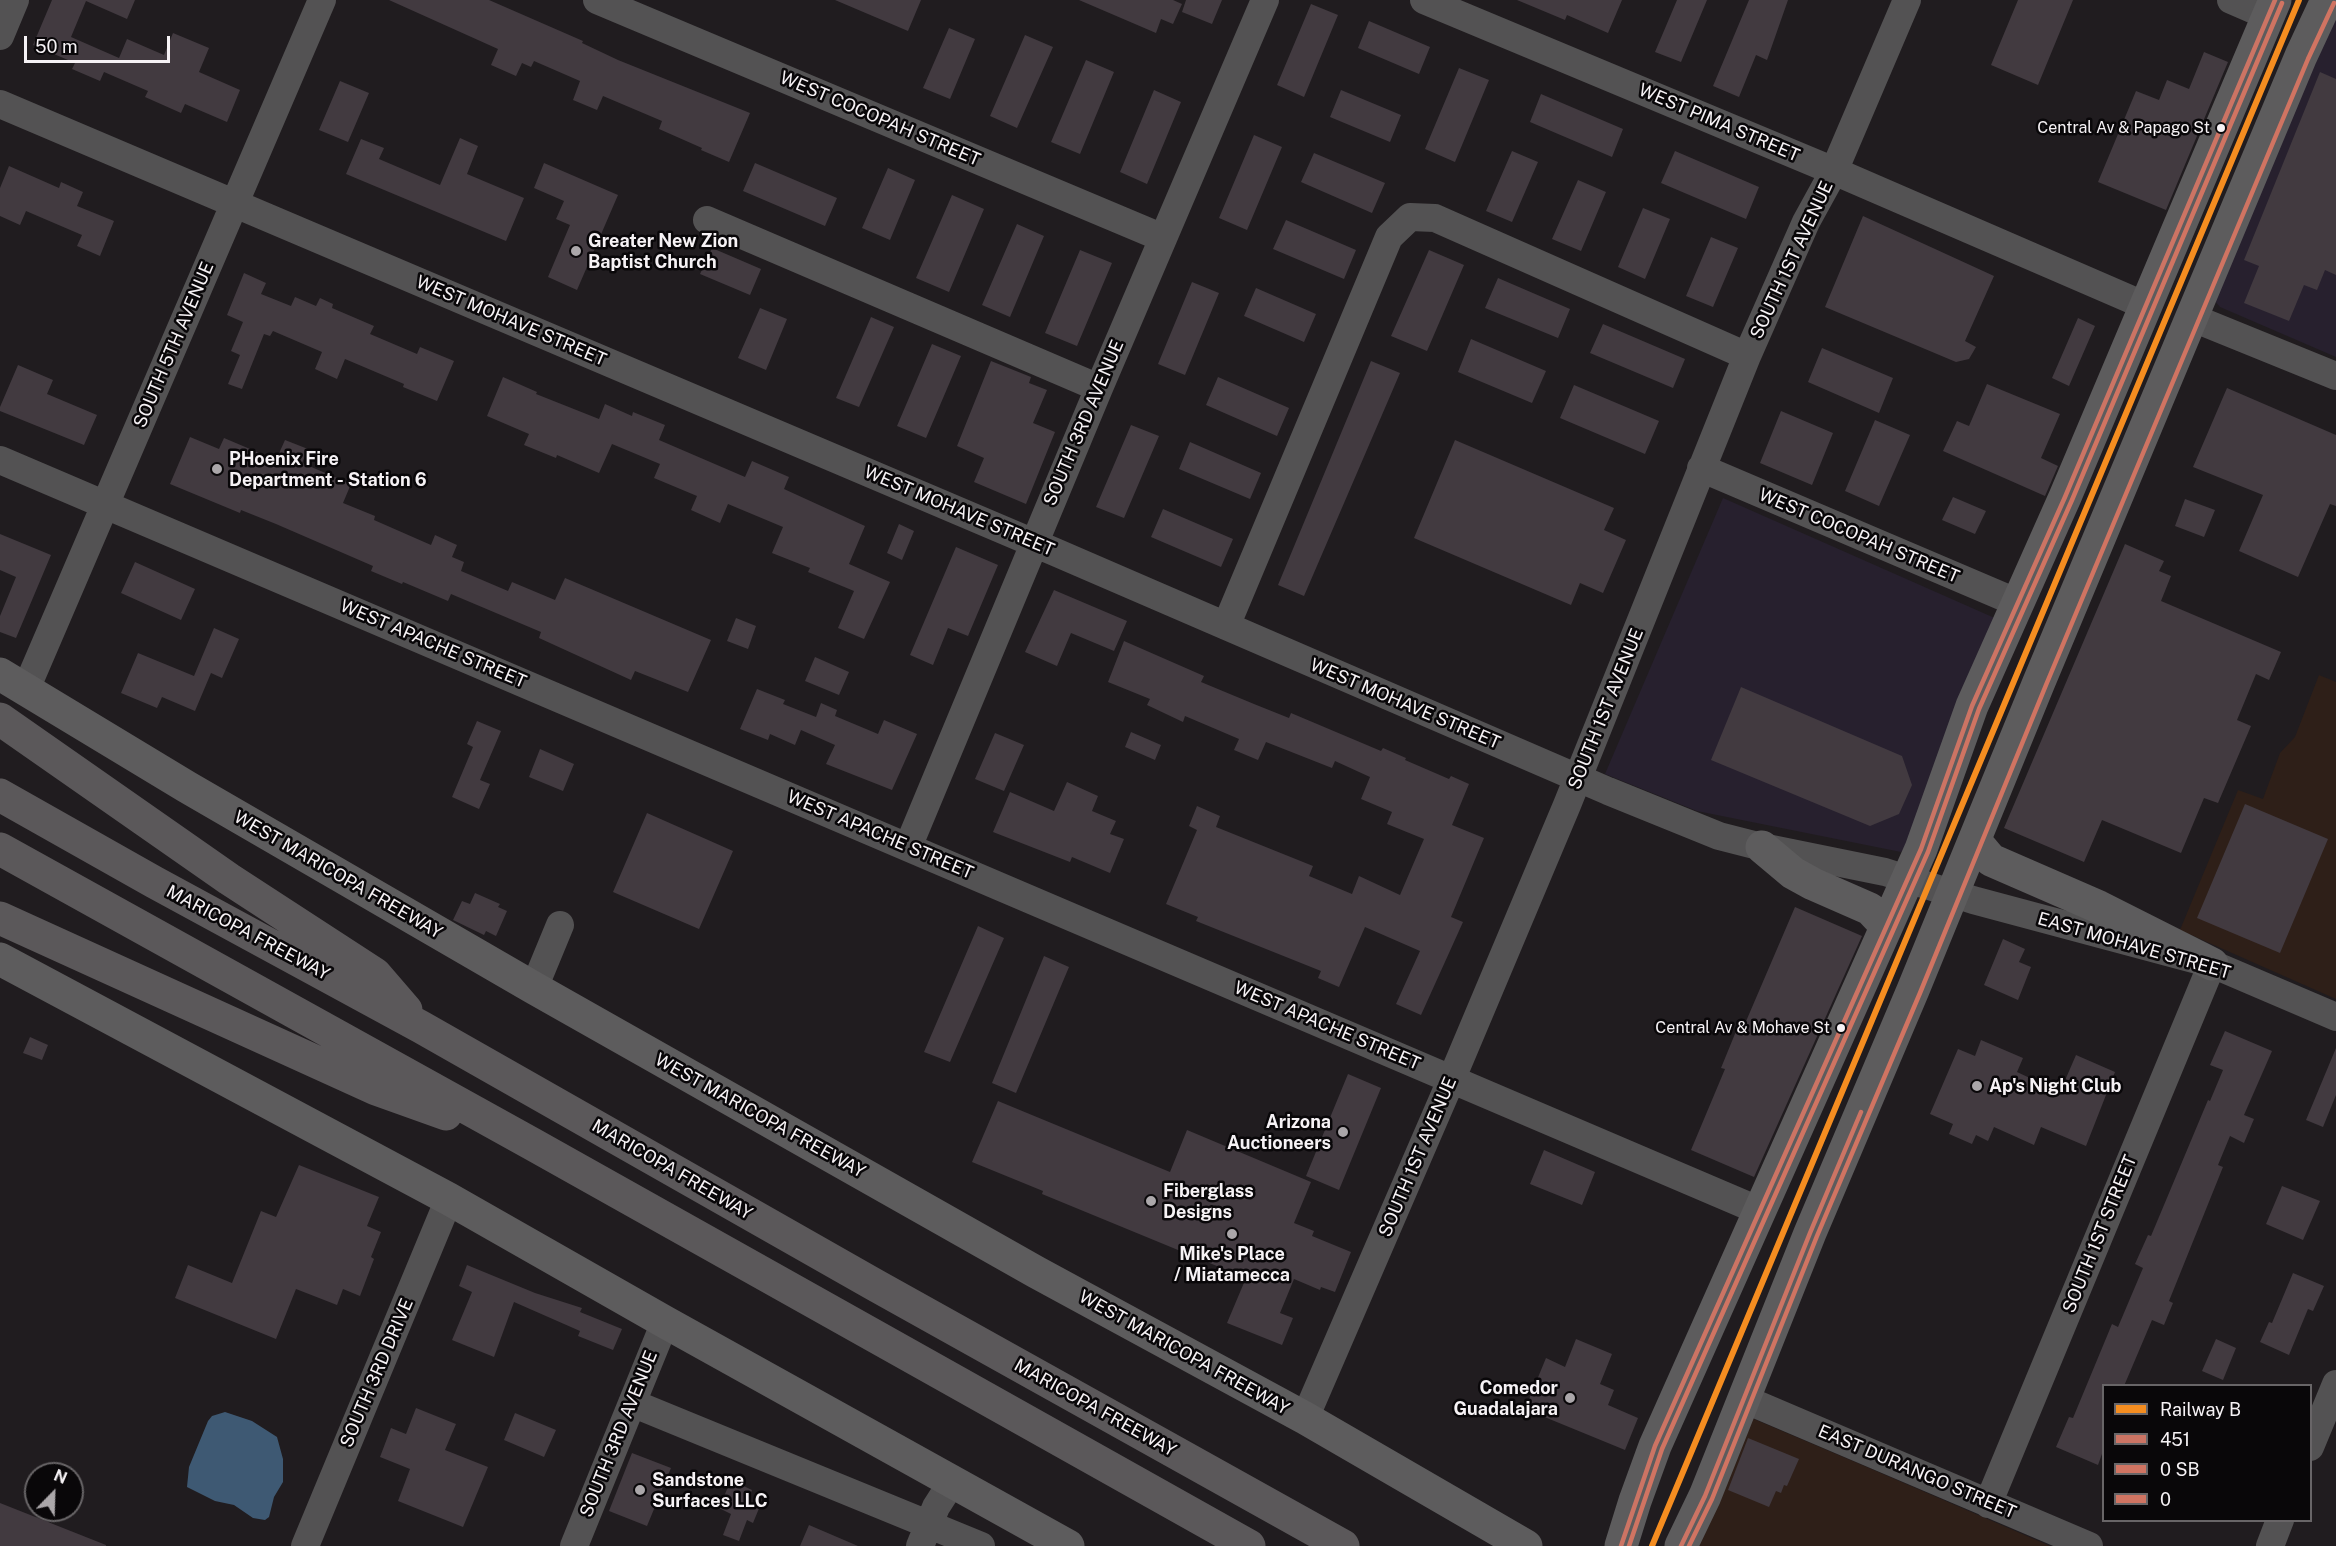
<!DOCTYPE html>
<style>
body{margin:0}
#map{position:relative;width:2336px;height:1546px;overflow:hidden;background:#201c1f;font-family:"Public Sans",sans-serif}
canvas{display:block}
.legend{position:absolute;left:2102px;top:1384px;width:210px;height:138px;box-sizing:border-box;background:#090709;border:2px solid #686567;margin:0;padding:8px 10px;list-style:none;font-size:18px;color:#f6f2f5}
.legend li{display:flex;align-items:center;gap:12px;height:30px}
.legend b{width:30px;border:2px solid #686567}
.north{position:absolute;left:24px;top:1462px;width:60px;height:60px;box-sizing:border-box;background:#090709;border:2px solid #686567;border-radius:50%;rotate:23deg;font-size:16px;font-weight:700;line-height:24px;text-align:center;color:#f6f2f5}
.north::after{content:'';display:block;margin:auto;width:21px;height:27px;background:#aba7aa;clip-path:polygon(50% 0,100% 100%,50% 72%,0 100%)}
.scale{position:absolute;left:24px;top:36px;width:146px;height:27px;box-sizing:border-box;border:3px solid #f6f2f5;border-top:0;padding-left:8px;font-size:18px;line-height:21px;white-space:nowrap;color:#f6f2f5;-webkit-text-stroke:4px #090709;paint-order:stroke}
</style>
<div id="map">
<canvas width="2336" height="1546"></canvas>
<ul class="legend">
<li><b style="height:8px;background:#f58d20"></b>Railway B</li>
<li><b style="height:8px;background:#cc7464"></b>451</li>
<li><b style="height:8px;background:#d07462"></b>0 SB</li>
<li><b style="height:8px;background:#d07462"></b>0</li>
</ul>
<div class="north">N</div>
<div class="scale">50 m</div>
</div>
<script>
const ctx = document.querySelector('canvas').getContext('2d');
ctx.lineJoin = 'round';
function fill(path, color) { ctx.fillStyle = color; ctx.fill(path, 'evenodd'); }
const poly = rows => new Path2D(rows.map(r => 'M' + r).join(''));
function trace(path, color, width, dash) { ctx.strokeStyle = color; ctx.lineWidth = width; ctx.lineCap = dash ? 'butt' : 'round'; ctx.setLineDash(dash || []); ctx.stroke(path); }
function label(font, color, halo, rows, align = 'center') {
  ctx.font = font + ' "Public Sans",sans-serif'; ctx.lineWidth = 5; ctx.setLineDash([]); ctx.textBaseline = 'middle'; ctx.strokeStyle = halo; ctx.fillStyle = color; for (const [text, x, y, turn = 0] of rows) {
    ctx.save(); ctx.translate(x, y); ctx.rotate((+turn || 0) * Math.PI / 180); ctx.textAlign = isNaN(turn) ? turn : align; if (halo) ctx.strokeText(text, 0, 0); ctx.fillText(text, 0, 0); ctx.restore();
  }
}
fill(poly([
 [2319,675,2336,682,2336,999,2180,930,2238,790,2263,799,2280,753,2295,737],
 [1742,1414,1862,1465,2050,1546,1686,1546]
]), '#2e1f18');
fill(poly([
 [2336,1,2336,357,2220,307,2214,300],
 [1723,498,2006,623,1922,826,1901,852,1697,811,1605,774]
]), '#27202e');
fill(poly([
 [225,1412,252,1421,277,1437,283,1459,283,1482,274,1497,269,1517,265,1520,253,1518,234,1505,215,1501,187,1487,189,1467,208,1421,212,1416]
]), '#3e5973');
fill(poly([
 [52,0,135,0,127,19,86,1,71,37,119,58,127,39,164,55,173,33,209,48,199,72,240,90,227,122,185,104,181,113,145,97,148,91,104,72,100,81,72,69,75,63,33,45],
 [389,0,489,0,583,41,582,43,618,60,750,113,729,162,701,150,702,148,659,129,662,121,603,96,597,110,573,100,580,81,534,61,531,67,522,63,516,76,491,65,498,49],
 [835,0,921,0,908,31],
 [1079,0,1173,0,1182,4,1173,24,1161,19,1156,33],
 [1186,0,1222,0,1212,24,1182,12],
 [1517,0,1622,0,1608,33,1567,15,1565,20],
 [1677,0,1707,0,1681,62,1655,52],
 [1749,0,1788,0,1767,60,1756,55,1739,97,1713,86],
 [2018,0,2073,0,2038,85,1991,65],
 [1311,4,1338,15,1304,97,1277,85],
 [1369,21,1430,47,1419,74,1358,48],
 [949,28,975,39,950,99,923,88],
 [1025,35,1053,47,1017,128,990,116],
 [2204,52,2228,62,2166,210,2098,182,2136,91,2159,100,2167,80,2189,89],
 [1086,60,1114,72,1080,154,1051,142],
 [1459,68,1489,80,1455,162,1425,149],
 [2320,72,2336,79,2336,275,2325,270,2317,290,2304,285,2289,321,2244,303,2259,266,2244,260],
 [340,81,369,93,348,142,319,130],
 [1154,90,1181,102,1147,184,1120,172],
 [1341,90,1401,115,1390,142,1330,117],
 [1541,94,1623,129,1612,157,1530,122],
 [1254,135,1282,147,1247,230,1219,218],
 [460,138,478,146,467,174,524,198,506,241,346,174,361,139,384,148,379,159,440,185],
 [1512,151,1538,162,1512,222,1486,211],
 [1675,151,1759,187,1746,219,1661,183],
 [1314,153,1385,183,1372,213,1301,182],
 [544,163,618,195,577,290,548,277,570,225,556,219,564,201,534,188],
 [755,163,837,198,825,226,743,191],
 [9,166,59,188,61,182,83,192,77,206,114,221,100,256,77,246,82,235,26,211,20,225,0,216,0,188],
 [888,168,915,180,890,240,862,228],
 [1578,180,1606,192,1581,251,1552,239],
 [952,195,984,209,949,292,916,278],
 [1643,208,1670,219,1645,279,1618,267],
 [1863,216,1994,276,1965,341,1976,347,1969,359,1956,362,1825,307],
 [1286,220,1356,250,1344,279,1273,249],
 [1017,224,1044,236,1010,317,982,305],
 [1711,237,1738,248,1713,307,1686,296],
 [712,248,761,269,750,295,700,274],
 [1080,250,1112,263,1077,346,1045,333],
 [1429,250,1464,265,1427,351,1391,336],
 [244,273,266,283,261,294,291,306,295,297,316,306,320,298,333,304,332,308,374,326,370,334,417,354,420,347,454,361,437,401,403,387,404,384,345,359,337,379,315,369,322,352,273,331,270,336,264,334,242,389,228,384,240,355,231,351,243,322,227,315],
 [1498,278,1570,309,1558,338,1485,308],
 [1192,282,1219,293,1185,375,1158,364],
 [1256,288,1316,314,1304,342,1244,316],
 [760,308,787,319,766,370,738,358],
 [871,317,894,327,859,407,836,398],
 [2078,318,2095,326,2069,386,2052,378],
 [1603,324,1685,359,1673,388,1590,353],
 [1471,339,1546,371,1532,403,1458,372],
 [932,344,961,356,926,438,897,426],
 [1822,348,1893,378,1879,413,1808,382],
 [991,361,1031,377,1029,383,1047,390,1033,423,1055,432,1026,504,974,482,984,458,957,446],
 [1371,361,1400,373,1304,596,1278,585],
 [18,365,53,380,47,394,97,415,84,445,0,411,0,407],
 [503,377,537,392,536,394,599,419,605,404,632,416,633,412,665,425,659,440,745,477,752,461,789,477,784,489,865,526,849,564,890,582,864,639,838,628,854,591,808,572,810,568,772,553,783,527,728,504,720,523,691,510,697,496,654,478,660,464,612,444,599,473,557,455,556,458,524,445,529,434,487,416],
 [1218,377,1289,408,1277,436,1206,405],
 [1987,384,2060,414,2041,458,2058,466,2045,496,1943,451,1957,421,1969,426],
 [1574,385,1659,421,1645,454,1560,418],
 [2227,388,2336,435,2336,506,2330,504,2298,577,2239,551,2263,495,2193,467],
 [1781,411,1833,433,1812,485,1760,463],
 [1875,420,1910,435,1879,506,1845,491],
 [1131,425,1159,436,1124,518,1096,507],
 [190,437,219,449,224,438,276,460,285,440,308,449,302,463,351,484,343,503,375,516,374,520,431,545,435,535,457,545,452,557,464,562,461,571,508,591,512,582,555,600,565,578,711,640,688,692,635,671,631,680,539,638,541,632,451,594,448,601,403,582,402,584,371,571,373,566,276,524,241,510,240,513,170,484],
 [1455,440,1614,508,1604,530,1626,540,1603,593,1580,583,1571,605,1414,538],
 [1190,442,1261,473,1250,499,1179,469],
 [1953,497,1986,511,1975,534,1942,520],
 [2185,499,2215,510,2204,537,2175,526],
 [1163,509,1233,539,1221,567,1151,537],
 [899,524,914,531,902,560,887,553],
 [0,534,51,555,16,638,0,632,0,616,16,577,0,570],
 [2125,544,2164,561,2159,571,2171,576,2161,601,2281,652,2269,680,2256,674,2237,720,2251,726,2218,803,2204,798,2181,853,2102,820,2084,862,2004,828],
 [956,547,998,565,968,636,948,628,933,665,910,655],
 [135,562,195,589,181,620,121,593],
 [1054,590,1127,621,1114,651,1071,633,1057,666,1025,652],
 [736,618,756,626,748,649,727,641],
 [214,628,239,639,222,678,211,673,195,711,162,697,157,708,121,693,138,653,194,676],
 [1124,641,1204,676,1201,682,1254,704,1289,718,1291,713,1381,751,1383,748,1406,758,1405,760,1449,779,1451,776,1469,784,1452,825,1484,838,1451,917,1463,922,1421,1015,1396,1004,1420,951,1365,927,1339,987,1318,978,1321,971,1196,921,1198,917,1166,904,1197,830,1189,826,1197,806,1220,816,1216,827,1313,866,1309,876,1352,894,1359,876,1400,895,1424,839,1387,824,1392,812,1361,799,1370,777,1335,761,1332,768,1266,742,1258,760,1234,750,1239,739,1185,716,1183,722,1147,705,1150,699,1108,682],
 [815,657,849,672,839,695,805,681],
 [1741,687,1902,756,1912,785,1899,814,1870,826,1711,760],
 [757,689,785,700,783,704,816,717,821,703,837,710,835,716,878,734,884,720,917,734,892,790,826,764,835,745,801,730,795,745,770,734,768,740,740,729],
 [477,721,501,731,480,780,490,784,479,809,452,797,473,747,467,744],
 [1131,732,1161,745,1155,760,1125,747],
 [995,733,1024,745,1004,791,975,779],
 [540,749,574,764,563,791,529,777],
 [1067,782,1098,796,1092,811,1116,821,1110,834,1124,839,1110,873,1072,857,1070,862,993,832,1010,792,1054,811],
 [2245,804,2328,839,2280,953,2197,918],
 [647,813,733,851,699,929,613,892],
 [475,893,500,904,498,907,507,911,496,936,486,931,484,935,453,920,462,901,470,904],
 [1795,907,1862,936,1754,1177,1691,1150,1725,1069,1721,1068,1739,1024,1744,1026],
 [978,926,1004,938,950,1062,924,1052],
 [2003,939,2025,949,2019,962,2031,967,2018,1000,1984,985],
 [1044,956,1069,967,1016,1093,992,1083],
 [2225,1031,2272,1051,2244,1115,2254,1119,2244,1143,2230,1136,2218,1165,2223,1167,2169,1301,2173,1303,2164,1325,2152,1320,2124,1386,2103,1386,2103,1451,2098,1465,2056,1447,2069,1417,2073,1418,2112,1324,2118,1327,2143,1268,2135,1264,2148,1235,2151,1236,2208,1100,2210,1101,2223,1070,2210,1065],
 [30,1037,48,1045,42,1060,23,1053],
 [1981,1040,2023,1058,2017,1072,2060,1092,2076,1055,2115,1072,2086,1146,2041,1127,2034,1145,1994,1127,1988,1141,1976,1135,1972,1144,1949,1134,1953,1124,1930,1114,1958,1049,1975,1056],
 [2336,1048,2336,1095,2323,1127,2306,1120],
 [1348,1074,1381,1088,1339,1190,1306,1176],
 [998,1101,1170,1172,1187,1130,1311,1182,1294,1223,1314,1231,1312,1236,1351,1252,1335,1292,1321,1287,1320,1290,1294,1279,1280,1313,1293,1318,1282,1345,1227,1323,1246,1278,1042,1194,1043,1191,972,1162],
 [1544,1150,1595,1172,1582,1205,1530,1184],
 [299,1165,379,1197,367,1226,381,1232,371,1257,374,1259,360,1296,343,1289,337,1305,296,1289,276,1339,175,1298,188,1265,232,1283,261,1211,276,1217],
 [2282,1186,2320,1201,2303,1240,2266,1224],
 [467,1265,535,1293,582,1308,580,1312,622,1329,613,1350,578,1336,580,1331,514,1302,494,1357,452,1340,472,1292,459,1286],
 [2293,1273,2324,1286,2313,1311,2308,1309,2289,1355,2260,1342,2269,1322,2272,1323],
 [1576,1339,1612,1354,1600,1384,1614,1390,1608,1405,1638,1418,1625,1450,1525,1409,1546,1358,1565,1367],
 [2216,1339,2236,1348,2223,1380,2202,1371],
 [416,1408,456,1424,445,1450,488,1467,463,1527,398,1501,410,1469,380,1457,391,1428,406,1434],
 [515,1413,556,1430,544,1457,504,1440],
 [1748,1438,1799,1459,1787,1486,1784,1485,1781,1493,1776,1491,1769,1507,1728,1490],
 [632,1453,671,1468,647,1526,609,1511],
 [731,1480,752,1490,747,1501,760,1506,753,1523,747,1520,739,1541,723,1535,731,1514,719,1508],
 [0,1503,106,1545,106,1546,0,1546],
 [809,1525,858,1546,800,1546]
]), '#423a40');
trace(poly([
 [597,0,1163,238],
 [1424,0,1834,171,2146,306],
 [2231,0,2268,16],
 [0,36,15,0],
 [0,104,1055,552,1608,791,1719,836,1762,847,1885,872,1973,900,2212,964,2336,1017],
 [707,220,1099,388],
 [2193,318,2336,376],
 [0,460,1760,1211],
 [1701,468,2018,603],
 [1226,626,1389,237,1410,217,1435,218,1747,356],
 [26,689,322,0],
 [908,847,1099,388,1265,0],
 [534,988,560,925],
 [1744,1399,2089,1546],
 [632,1403,981,1546],
 [1305,1418,1452,1078,1567,805,1747,356,1806,222,1834,171,1907,0],
 [2310,1447,2336,1384],
 [1988,1504,2212,964],
 [305,1546,449,1199],
 [574,1546,665,1322],
 [920,1546,936,1507,952,1482],
 [2270,1546,2280,1520]
]), '#535253', 28);
trace(poly([
 [0,674,187,787,534,988,1036,1272,1305,1418,1526,1546],
 [1975,841,1991,860,2099,907,2212,964],
 [1762,847,1793,873,1813,884,1870,909,1886,926],
 [0,959,449,1199,665,1322,1068,1546],
 [1621,1546,1635,1501,1655,1446,1921,849,1972,706,2065,497,2275,0],
 [1681,1546,1705,1496,1810,1233,1913,990,2039,682,2301,56,2327,0]
]), '#5d5c5d', 33);
trace(poly([
 [0,719,229,879,375,974,406,1010],
 [0,795,154,882,421,1027,875,1285,1343,1546],
 [0,849,534,1145,1249,1546],
 [0,918,376,1089,446,1114]
]), '#5b585a', 33);
trace(poly([
 [1621,1546,1655,1446,1921,849,1972,706,2065,497,2275,0],
 [1681,1546,1705,1496,1810,1233,1861,1112]
]), '#cc7464', 4.5);
trace(poly([
 [1629,1546,1662,1449,1928,852,1979,709,2072,500,2282,3]
]), '#d07462', 4.5);
trace(poly([
 [1689,1546,1712,1499,1817,1236,1920,993,2046,685,2308,59,2334,3]
]), '#d07462', 4.5);
trace(poly([
 [1652,1546,2299,0]
]), '#f58d20', 6);
for (const [x, y, r, color] of [
 [2221,128,5,"#f6f2f5"],
 [576,251,6,"#aba7aa"],
 [217,469,6,"#aba7aa"],
 [1841,1028,5,"#f6f2f5"],
 [1977,1086,6,"#aba7aa"],
 [1343,1132,6,"#aba7aa"],
 [1151,1201,6,"#aba7aa"],
 [1232,1234,6,"#aba7aa"],
 [1570,1398,6,"#aba7aa"],
 [640,1490,6,"#aba7aa"]
]) { const dot = new Path2D(); dot.arc(x, y, r, 0, 2 * Math.PI); ctx.fillStyle = color; ctx.fill(dot); trace(dot, '#090709', 2); }
label('16px', '#f6f2f5', '#090709', [
 ["Central Av & Papago St",2210,128],
 ["Central Av & Mohave St",1830,1028]
], 'right');
label('18px', '#f6f2f5', '#090709', [
 ["WEST COCOPAH STREET",880,119,23],
 ["WEST PIMA STREET",1719,123,23],
 ["SOUTH 1ST AVENUE",1792,260,-65],
 ["WEST MOHAVE STREET",511,321,23],
 ["SOUTH 5TH AVENUE",174,345,-67],
 ["SOUTH 3RD AVENUE",1084,423,-67],
 ["WEST MOHAVE STREET",959,511,23],
 ["WEST COCOPAH STREET",1859,536,23],
 ["WEST APACHE STREET",433,644,23],
 ["WEST MOHAVE STREET",1405,704,23],
 ["SOUTH 1ST AVENUE",1606,709,-68],
 ["WEST APACHE STREET",880,835,23],
 ["WEST MARICOPA FREEWAY",338,875,30],
 ["MARICOPA FREEWAY",248,933,28],
 ["EAST MOHAVE STREET",2134,946,16],
 ["WEST APACHE STREET",1327,1026,23],
 ["WEST MARICOPA FREEWAY",760,1116,29],
 ["SOUTH 1ST AVENUE",1418,1157,-67],
 ["MARICOPA FREEWAY",672,1170,30],
 ["SOUTH 1ST STREET",2100,1234,-68],
 ["WEST MARICOPA FREEWAY",1184,1353,29],
 ["SOUTH 3RD DRIVE",377,1373,-67],
 ["MARICOPA FREEWAY",1095,1408,29],
 ["SOUTH 3RD AVENUE",619,1434,-68],
 ["EAST DURANGO STREET",1917,1472,23]
]);
label('bold 18px', '#f6f2f5', '#090709', [
 ["Greater New Zion",588,241],
 ["Baptist Church",588,262],
 ["PHoenix Fire",229,459],
 ["Department - Station 6",229,480],
 ["Ap's Night Club",1989,1086],
 ["Arizona",1331,1122,"right"],
 ["Auctioneers",1331,1143,"right"],
 ["Fiberglass",1163,1191],
 ["Designs",1163,1212],
 ["Mike's Place",1232,1254,"center"],
 ["/ Miatamecca",1232,1275,"center"],
 ["Comedor",1558,1388,"right"],
 ["Guadalajara",1558,1409,"right"],
 ["Sandstone",652,1480],
 ["Surfaces LLC",652,1501]
], 'left');
</script>
